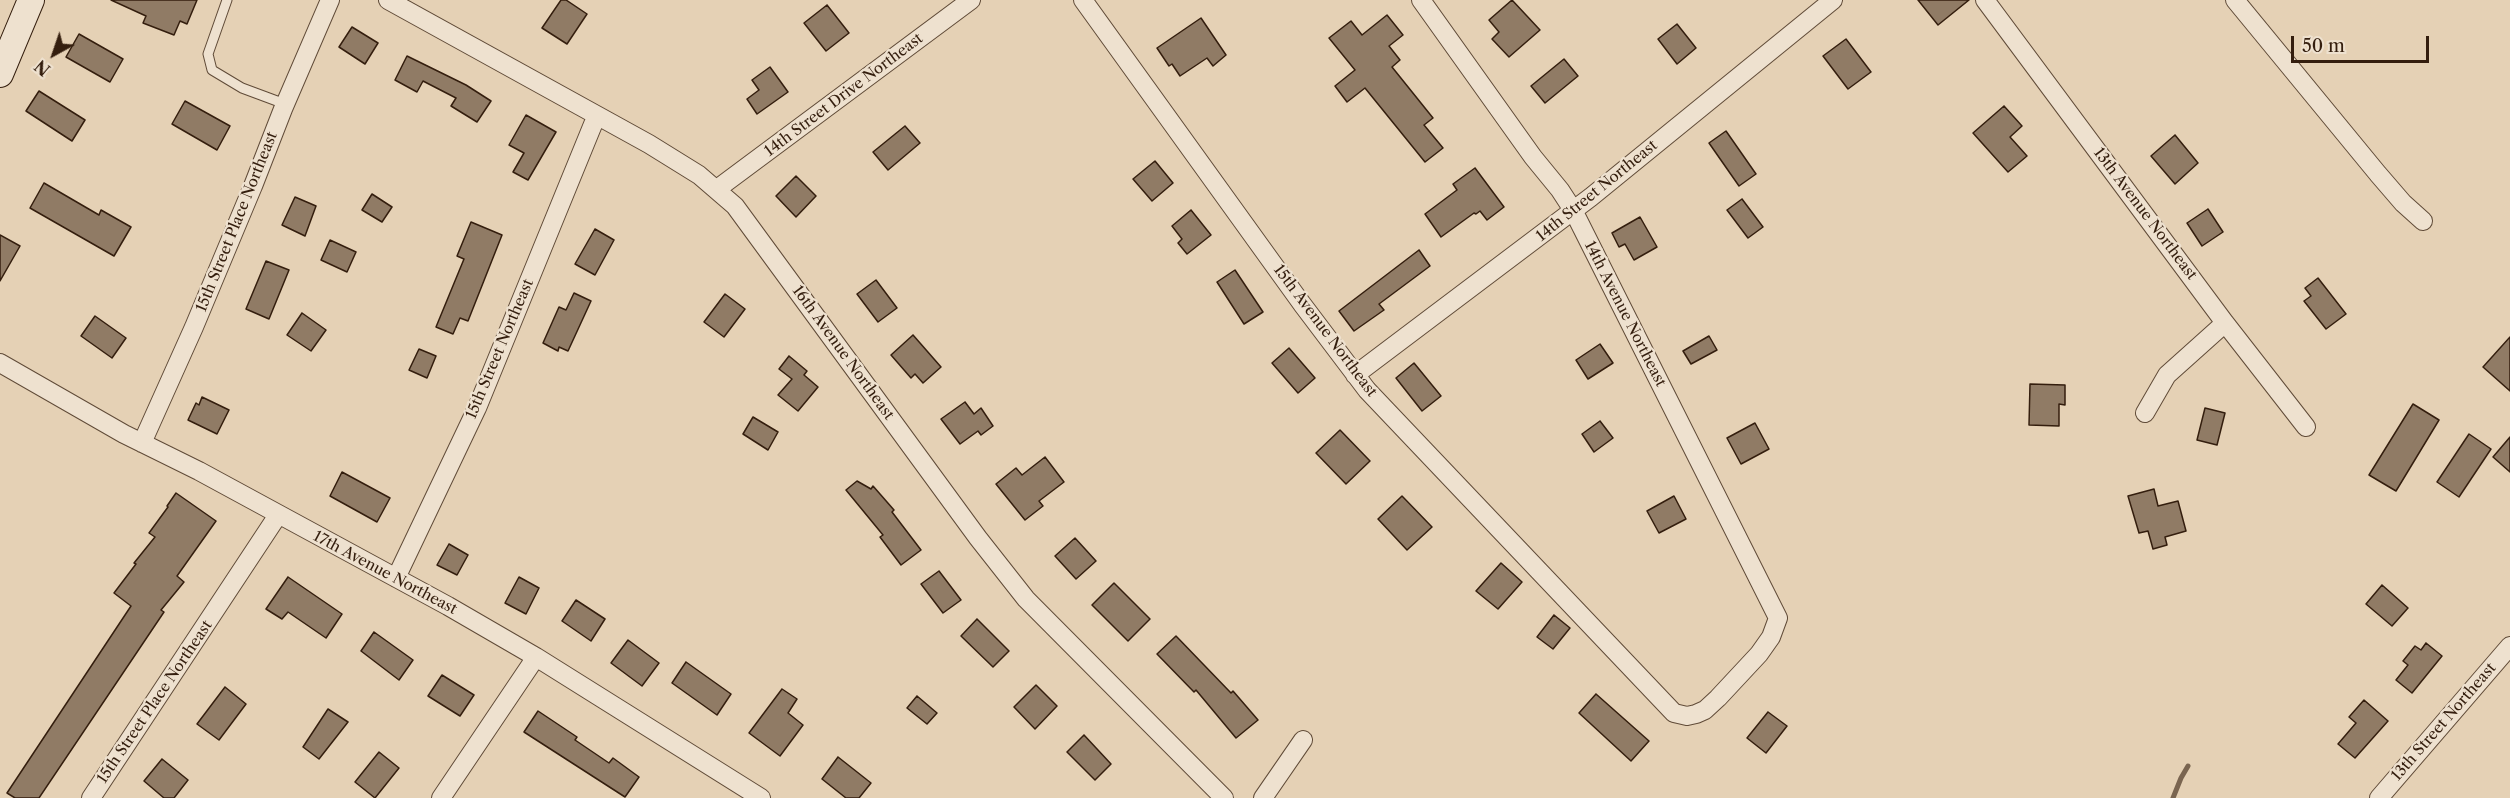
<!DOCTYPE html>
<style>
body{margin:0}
#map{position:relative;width:2510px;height:798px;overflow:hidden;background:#e5d1b5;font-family:"Libre Caslon Text",serif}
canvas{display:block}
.north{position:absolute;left:24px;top:24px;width:60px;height:60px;-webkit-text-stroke:4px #eee1cf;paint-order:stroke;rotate:220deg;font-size:16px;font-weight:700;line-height:24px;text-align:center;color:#341e0e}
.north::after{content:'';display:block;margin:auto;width:21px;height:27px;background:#341e0e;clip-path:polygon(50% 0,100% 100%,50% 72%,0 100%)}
.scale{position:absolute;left:2291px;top:36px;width:138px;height:27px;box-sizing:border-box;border:3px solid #341e0e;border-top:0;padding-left:8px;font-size:18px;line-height:21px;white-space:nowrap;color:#341e0e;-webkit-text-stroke:4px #eee1cf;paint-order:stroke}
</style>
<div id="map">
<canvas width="2510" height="798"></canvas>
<div class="north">N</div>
<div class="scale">50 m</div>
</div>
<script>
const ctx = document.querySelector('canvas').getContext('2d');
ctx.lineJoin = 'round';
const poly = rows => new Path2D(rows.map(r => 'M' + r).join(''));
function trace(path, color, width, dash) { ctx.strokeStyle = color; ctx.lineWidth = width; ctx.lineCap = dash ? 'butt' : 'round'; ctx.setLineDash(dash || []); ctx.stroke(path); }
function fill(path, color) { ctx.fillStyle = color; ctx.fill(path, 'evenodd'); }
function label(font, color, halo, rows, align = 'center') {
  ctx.font = font + ' "Libre Caslon Text",serif'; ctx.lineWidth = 4.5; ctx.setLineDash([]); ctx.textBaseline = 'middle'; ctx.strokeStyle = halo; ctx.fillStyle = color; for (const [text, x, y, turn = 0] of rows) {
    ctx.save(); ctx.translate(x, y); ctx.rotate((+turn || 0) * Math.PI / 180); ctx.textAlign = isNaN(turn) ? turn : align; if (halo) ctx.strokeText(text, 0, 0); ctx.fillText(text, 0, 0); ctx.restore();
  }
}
trace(poly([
 [2173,798,2181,778,2188,766]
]), '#7a6550', 5);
const building = poly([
 [111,0,197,0,187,24,180,21,174,35,143,23,146,16,111,0],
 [561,0,566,0,587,14,567,44,542,28,561,0],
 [1512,0,1540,30,1509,57,1492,39,1499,32,1489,20,1512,0],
 [1918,0,1969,0,1938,25,1918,0],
 [827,5,849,33,826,51,804,23,827,5],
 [1387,15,1403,35,1389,46,1400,60,1392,67,1433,118,1424,125,1443,148,1425,162,1365,88,1347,102,1335,86,1355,70,1329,38,1351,21,1362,35,1387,15],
 [1201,18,1226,55,1213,66,1207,58,1180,76,1172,64,1169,66,1157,48,1201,18],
 [1677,24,1696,48,1677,64,1658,39,1677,24],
 [352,27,378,43,365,64,339,47,352,27],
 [79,34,123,59,110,82,66,57,79,34],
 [1846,39,1871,72,1848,89,1823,56,1846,39],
 [407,56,466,85,491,101,477,122,451,106,456,98,423,81,417,92,395,80,407,56],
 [1564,59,1578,76,1545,103,1531,86,1564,59],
 [770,67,788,92,757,114,747,99,759,90,752,80,770,67],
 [39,91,85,120,72,141,26,111,39,91],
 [185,101,230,126,217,150,172,124,185,101],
 [2004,106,2022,126,2010,137,2027,156,2008,172,1973,133,2004,106],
 [526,115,556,132,528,180,513,172,524,153,509,145,526,115],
 [905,126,920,143,888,170,873,152,905,126],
 [1726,131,1756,174,1739,186,1709,143,1726,131],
 [2175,135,2198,163,2175,184,2151,156,2175,135],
 [1155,161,1173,183,1152,201,1133,179,1155,161],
 [1475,168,1504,207,1487,220,1480,211,1476,214,1474,213,1441,237,1425,214,1457,190,1453,184,1475,168],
 [796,176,816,196,796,217,776,196,796,176],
 [44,183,99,215,101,210,131,227,114,256,30,208,44,183],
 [372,194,392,207,382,222,362,210,372,194],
 [295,197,316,206,305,236,282,225,295,197],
 [1742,199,1763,227,1748,238,1727,210,1742,199],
 [2208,209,2223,232,2202,246,2187,223,2208,209],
 [1191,210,1211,235,1187,254,1178,243,1182,239,1172,226,1191,210],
 [1640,217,1657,247,1634,260,1625,244,1619,247,1612,233,1640,217],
 [471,222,502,235,468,321,460,318,453,334,436,327,464,259,457,256,471,222],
 [595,229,614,240,595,275,575,264,595,229],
 [0,235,20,246,0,281,0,235],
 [330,240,356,252,347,272,321,260,330,240],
 [1419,250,1430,266,1379,304,1384,310,1354,331,1339,311,1419,250],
 [266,261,289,270,269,319,246,309,266,261],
 [1235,270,1263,312,1244,324,1217,282,1235,270],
 [2318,278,2346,314,2326,329,2304,301,2311,296,2305,288,2318,278],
 [876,280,897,308,878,322,857,294,876,280],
 [574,293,591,301,568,351,559,347,558,351,543,343,559,307,566,310,574,293],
 [725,294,745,309,724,337,704,322,725,294],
 [302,313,326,330,311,351,287,335,302,313],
 [95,316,126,338,112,358,81,336,95,316],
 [913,335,941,367,923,383,915,374,911,378,891,355,913,335],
 [1709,336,1717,350,1691,364,1683,351,1709,336],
 [2510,337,2510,391,2483,367,2510,337],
 [1600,344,1613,363,1588,379,1576,360,1600,344],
 [1289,348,1315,378,1298,393,1272,363,1289,348],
 [419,349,436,356,427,378,409,370,419,349],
 [789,356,807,371,804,375,818,387,798,411,778,395,792,379,779,369,789,356],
 [1414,363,1441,396,1422,411,1396,378,1414,363],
 [2030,384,2065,385,2065,405,2059,404,2059,426,2029,425,2030,384],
 [202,397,229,410,217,434,188,420,196,403,199,405,202,397],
 [965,402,974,414,981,408,993,426,981,435,978,431,960,444,941,419,965,402],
 [2413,404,2439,420,2396,491,2369,475,2413,404],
 [2205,408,2225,413,2217,445,2197,440,2205,408],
 [753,417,778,432,768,450,743,434,753,417],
 [1600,421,1613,438,1594,452,1582,434,1600,421],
 [1755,423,1769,449,1741,464,1727,438,1755,423],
 [1340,430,1370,461,1346,484,1316,453,1340,430],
 [2469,434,2491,449,2459,497,2437,482,2469,434],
 [2510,437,2510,472,2493,457,2510,437],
 [1045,457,1064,482,1039,501,1043,506,1025,520,996,484,1016,468,1022,475,1045,457],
 [342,472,390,498,377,522,330,496,342,472],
 [857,481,871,489,873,486,894,510,892,512,921,550,901,565,880,537,883,535,846,490,857,481],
 [2154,489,2158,506,2178,501,2186,531,2165,537,2167,545,2153,549,2148,531,2139,533,2128,496,2154,489],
 [176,493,216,521,177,576,184,582,161,610,164,612,39,798,15,798,7,793,131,606,114,593,136,564,134,563,155,537,149,533,168,507,167,506,176,493],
 [1402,496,1432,527,1407,550,1378,519,1402,496],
 [1674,496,1686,519,1659,533,1647,511,1674,496],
 [1075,538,1096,561,1076,579,1055,556,1075,538],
 [449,544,468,555,457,575,437,565,449,544],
 [1501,563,1522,582,1498,609,1476,591,1501,563],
 [939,571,961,600,943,613,921,584,939,571],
 [288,577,342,614,326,638,288,612,282,619,266,609,288,577],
 [519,577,539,588,526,614,505,603,519,577],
 [1114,583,1150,619,1128,641,1092,605,1114,583],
 [2382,585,2408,608,2392,626,2366,604,2382,585],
 [576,600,605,619,591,641,562,621,576,600],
 [1554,615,1570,628,1553,649,1537,637,1554,615],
 [977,619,1009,651,993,667,961,636,977,619],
 [374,632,413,660,399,680,361,651,374,632],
 [1176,636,1231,693,1233,691,1258,720,1236,738,1196,690,1194,692,1157,654,1176,636],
 [628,640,659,663,642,686,611,663,628,640],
 [2426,643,2442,656,2412,693,2396,680,2408,665,2403,661,2415,646,2421,650,2426,643],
 [686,662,731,694,717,715,672,683,686,662],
 [442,675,474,695,460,716,428,696,442,675],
 [1036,685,1057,706,1035,729,1014,707,1036,685],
 [225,687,246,704,219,740,197,724,225,687],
 [782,689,797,699,788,713,803,725,780,756,749,733,782,689],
 [1596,694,1649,741,1631,761,1579,713,1596,694],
 [917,696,937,713,927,724,907,708,917,696],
 [2364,700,2388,721,2355,758,2338,744,2356,723,2349,717,2364,700],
 [328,709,348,722,319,759,303,747,328,709],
 [538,711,577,737,575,740,609,763,613,758,639,777,625,797,524,732,538,711],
 [1768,712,1787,726,1766,753,1747,738,1768,712],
 [1084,735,1111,764,1095,780,1067,752,1084,735],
 [379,752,399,768,375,798,355,782,379,752],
 [838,757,871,783,859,798,846,798,822,779,838,757],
 [162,759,188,780,174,798,164,798,144,781,162,759]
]);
fill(building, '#907b65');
trace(building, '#341e0e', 1.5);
const service = poly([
 [227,0,208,54,212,70,242,88,285,104]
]);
const minor = poly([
 [388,0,649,144,699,175,735,206,978,538,1026,599,1224,798],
 [1083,0,1302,304,1367,390,1674,713,1687,716,1696,714,1705,710,1718,698,1759,654,1771,637,1778,618,1573,210,1560,190,1533,157,1421,0],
 [1985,0,2225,323,2306,427],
 [2235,0,2378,174,2403,203,2423,221],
 [717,189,971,0],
 [0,363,124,434,199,471,448,606,536,657,761,798],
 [1355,375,1591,197,1833,0],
 [2145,413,2167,375,2225,323],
 [142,443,194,327,253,186,283,109,330,0],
 [396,578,477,408,596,117],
 [91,798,278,515],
 [441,798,536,657],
 [1263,798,1303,740],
 [2379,798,2510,646]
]);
const secondary = poly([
 [0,74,31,0]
]);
trace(service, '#604b38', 11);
trace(minor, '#604b38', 20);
trace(secondary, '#341e0e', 28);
trace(service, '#eee1cf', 9);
trace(minor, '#eee1cf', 18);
trace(secondary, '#eee1cf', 26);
label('15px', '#341e0e', '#eee1cf', [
 ["14th Street Drive Northeast",844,95,-37],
 ["14th Street Northeast",1597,191,-39],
 ["13th Avenue Northeast",2145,214,53],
 ["15th Street Place Northeast",237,222,-68],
 ["14th Avenue Northeast",1625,314,63],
 ["15th Avenue Northeast",1325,331,53],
 ["15th Street Northeast",500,349,-67],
 ["16th Avenue Northeast",843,353,54],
 ["17th Avenue Northeast",385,573,28],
 ["15th Street Place Northeast",155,702,-56],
 ["13th Street Northeast",2444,722,-49]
]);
</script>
